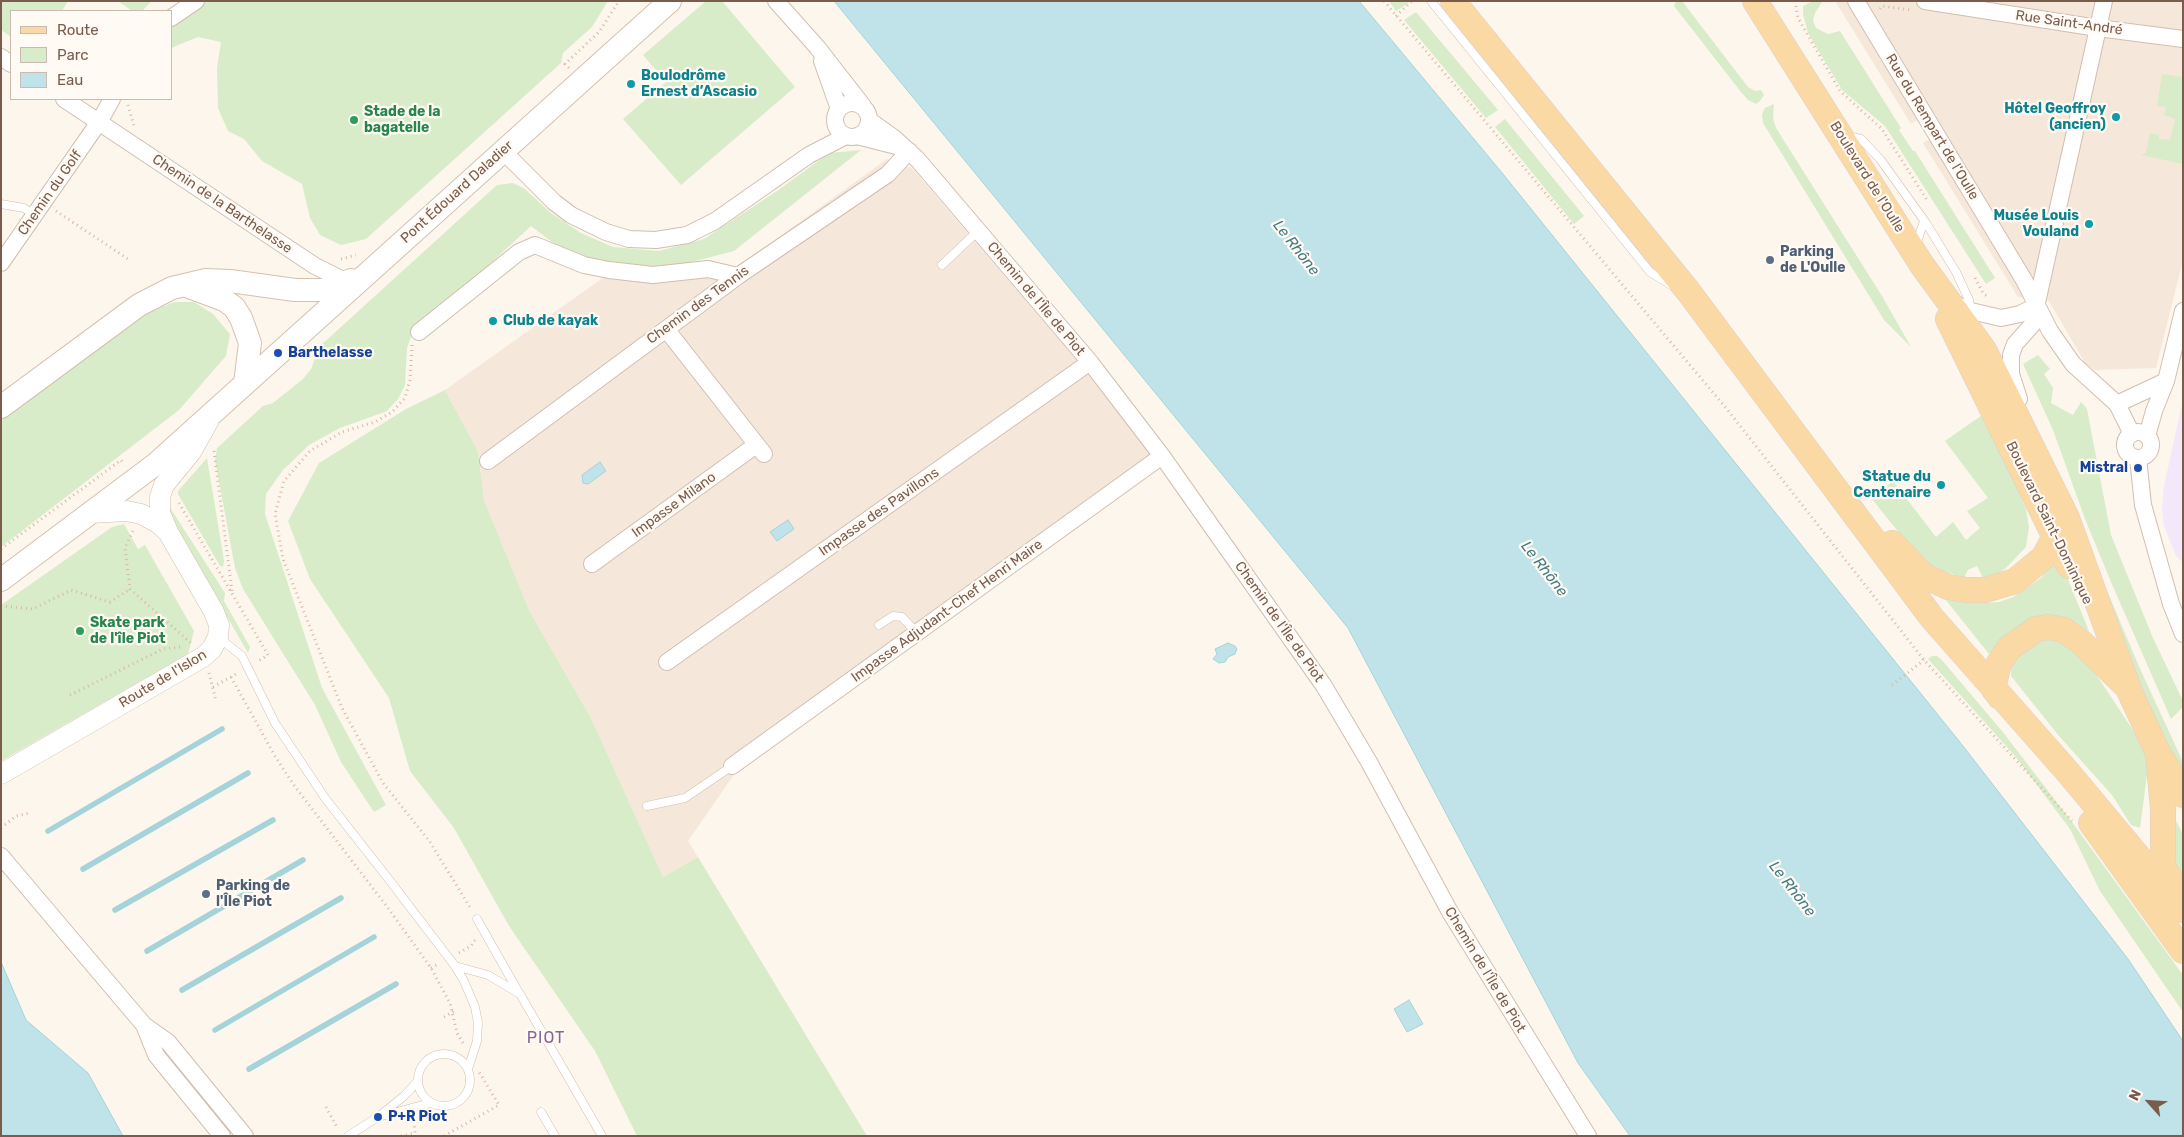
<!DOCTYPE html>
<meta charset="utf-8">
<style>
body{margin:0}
#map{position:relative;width:2184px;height:1137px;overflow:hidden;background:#fdf6ec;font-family:Rubik,sans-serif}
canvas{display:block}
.frame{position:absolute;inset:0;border:2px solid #7a5c4d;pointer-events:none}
.legend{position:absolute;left:10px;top:10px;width:162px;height:90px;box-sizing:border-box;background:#fffaf3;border:1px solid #cabbb1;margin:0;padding:6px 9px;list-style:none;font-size:15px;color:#7a5c4d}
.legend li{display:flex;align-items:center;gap:10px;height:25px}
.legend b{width:25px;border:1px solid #cabbb1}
.north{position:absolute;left:2124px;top:1077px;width:50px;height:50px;-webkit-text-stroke:4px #fffaf3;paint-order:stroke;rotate:296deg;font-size:14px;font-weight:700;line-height:20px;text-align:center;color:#7a5c4d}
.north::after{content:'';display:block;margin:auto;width:18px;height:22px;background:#7a5c4d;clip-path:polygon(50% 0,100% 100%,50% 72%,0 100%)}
</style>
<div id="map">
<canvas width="2184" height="1137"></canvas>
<div class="frame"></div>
<ul class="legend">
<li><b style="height:6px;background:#fbd9a5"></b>Route</li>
<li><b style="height:14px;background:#d8ecc9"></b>Parc</li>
<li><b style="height:14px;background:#bfe3e8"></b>Eau</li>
</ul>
<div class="north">N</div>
</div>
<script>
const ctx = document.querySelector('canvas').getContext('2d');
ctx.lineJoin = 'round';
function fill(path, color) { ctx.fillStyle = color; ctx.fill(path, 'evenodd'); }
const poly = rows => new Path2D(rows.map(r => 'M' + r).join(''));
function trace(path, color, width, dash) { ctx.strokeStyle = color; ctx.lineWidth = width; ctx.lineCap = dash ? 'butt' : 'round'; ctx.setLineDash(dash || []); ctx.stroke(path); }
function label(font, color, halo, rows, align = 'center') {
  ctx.font = font + ' Rubik,sans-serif'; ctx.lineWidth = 4.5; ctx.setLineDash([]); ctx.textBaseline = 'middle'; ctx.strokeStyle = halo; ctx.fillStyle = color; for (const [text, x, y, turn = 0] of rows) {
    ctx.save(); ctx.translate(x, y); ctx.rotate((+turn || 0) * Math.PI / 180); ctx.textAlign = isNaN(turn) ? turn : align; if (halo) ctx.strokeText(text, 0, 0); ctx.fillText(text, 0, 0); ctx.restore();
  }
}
fill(poly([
 [1835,1,2183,1,2183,260,2156,368,2095,370,2085,363,2049,301,2018,297,1923,143,1931,138,1919,119,1911,124],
 [887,159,912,168,1076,359,1158,463,733,776,688,841,698,857,663,877,591,718,530,612,484,500,478,451,445,390,607,275,653,279,724,277]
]), '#f5e8da');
fill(poly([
 [2183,399,2183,563,2176,556,2164,526,2162,509,2164,486]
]), '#f3e8fa');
fill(poly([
 [1,1,68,1,62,11,11,11,11,37,1,30],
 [118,1,152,1,142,11,132,11],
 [185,1,608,1,592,27,563,53,561,63,366,239,341,245,320,235,310,218,302,184,262,161,244,139,228,131,218,108,217,68,221,42,198,37,171,48,171,14],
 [706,1,722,1,795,87,681,185,623,119,666,82,643,55],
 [1389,1,1408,1,1409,3,1396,11],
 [1676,1,1682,1,1748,87,1755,91,1761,90,1764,95,1760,101,1756,104,1748,100,1741,92,1674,6],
 [1813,1,1822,2,1815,13,1813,21,1816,28,1828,34,1840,31,1901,128,1899,130,1913,151,1915,151,1995,278,1986,284,1885,126,1842,90,1808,33,1803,14,1803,6],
 [1416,12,1498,110,1486,118,1404,20],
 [2162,74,2183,77,2183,164,2141,155,2146,153,2150,133,2159,135,2159,139,2170,140,2175,119,2164,115,2166,107,2157,106],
 [1774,104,1773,118,1776,128,1882,296,1911,347,1884,320,1763,123,1762,114,1765,108],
 [1505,119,1584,216,1574,224,1495,127],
 [861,150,734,251,668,268,595,264,561,249,531,226,476,277,412,334,407,348,405,385,398,399,387,411,340,428,309,445,283,470,266,494,265,514,322,688,386,805,374,812,341,762,315,705,243,589,235,568,215,460,217,448,263,406,273,403,303,379,311,369,320,346,497,185,513,183,525,189,551,213,581,233,613,247,659,251,704,239,777,191,829,153],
 [175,302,194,302,213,314,230,334,226,356,179,410,1,547,1,418,151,311],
 [2038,355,2050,369,2044,374,2053,388,2051,403,2073,415,2081,402,2087,409,2111,535,2153,638,2183,701,2183,707,2171,719,2111,582,2085,519,2053,430,2023,364],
 [445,390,478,451,484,500,530,612,591,718,663,877,698,857,867,1136,637,1136,595,1051,509,926,454,828,410,771,389,698,310,579,288,521,319,463,406,409],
 [1985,413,2026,509,2029,527,2026,547,2006,568,1995,575,1983,578,1977,566,1968,570,1964,578,1929,566,1916,554,1872,499,1893,481,1936,537,1953,522,1966,540,1980,528,1967,511,1988,498,1945,441],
 [207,458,224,561,223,567,220,566,178,494,178,491],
 [169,506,225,593,224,601,250,647,248,653,170,518],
 [124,524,138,549,145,545,194,631,188,654,1,761,1,605,112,527],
 [2058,555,2089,631,2067,620,2031,620,2019,626,2007,634,1989,654,1945,599,1983,603,1999,602,2013,597,2041,578],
 [2099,572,2141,671,2183,762,2183,781,2149,711],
 [2062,638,2088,662,2146,750,2149,760,2140,828,2131,825,2112,795,2059,736,2011,676,2011,663,2031,641],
 [1932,656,1937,656,1941,659,2002,731,2072,822,2183,975,2183,1012,2100,891,2070,829,2015,756,1928,659],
 [2170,810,2183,834,2183,891,2174,880]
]), '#d8ecc9');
const water = poly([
 [834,1,1359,1,1503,174,1963,746,2128,959,2183,1041,2183,1136,1630,1136,1578,1063,1348,628,834,1],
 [600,462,606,471,588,484,583,483,582,475,600,462],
 [788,520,794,529,777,541,770,532,788,520],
 [1228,643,1235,646,1237,649,1235,654,1228,657,1225,662,1219,663,1213,659,1217,654,1215,649,1228,643],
 [1,962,26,1020,88,1073,123,1136,1,1136,1,962],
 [1409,1000,1423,1024,1407,1032,1394,1009,1409,1000]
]);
fill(water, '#bfe3e8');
trace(water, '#a5d3da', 1);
trace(poly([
 [48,831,222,729],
 [83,869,248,773],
 [115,910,273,820],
 [147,951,303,860],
 [182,990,341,898],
 [215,1030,374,937],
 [249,1069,396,984]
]), '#a5d3da', 5.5);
const service = poly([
 [1431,1,1650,272,1671,285],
 [1847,136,1861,139,1880,159,1926,223,1956,272,1969,300,1971,311],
 [1,204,24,208,35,215],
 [1916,245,1924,221],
 [942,265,978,231],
 [879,625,893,616,902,617,917,633],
 [218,637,242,656,275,723,325,798,387,877,455,966,464,981,475,1007,478,1023,477,1041,468,1069],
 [647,806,685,798,732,766],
 [477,919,519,993],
 [455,966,488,975,520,994,602,1136],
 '418 1080a26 26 0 1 1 52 0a26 26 0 1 1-52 0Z',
 [541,1112,555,1136],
 [382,1116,430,1103],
 [348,1136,378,1117,404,1096,418,1081]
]);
const minor = poly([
 [776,1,817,47,863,106],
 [1856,1,2024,280,2050,331,2073,364,2117,404,2132,434],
 [1925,1,2098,28,2183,39],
 [171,18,196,1],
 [1,57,11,64],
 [822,61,839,109],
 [64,99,315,266,347,282],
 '835 120a17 17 0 1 1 34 0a17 17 0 1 1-34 0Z',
 [869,120,894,138,918,160,1090,362,1162,456,1324,686,1369,762,1450,912,1588,1136],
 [857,136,900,147],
 [503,151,554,202,571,215,606,232,629,239,656,240,687,235,715,221,809,155,846,136],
 [1,263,99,122,112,99],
 [1951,302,1971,311,2001,318,2020,314,2036,306],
 [666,329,764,454],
 [419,332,519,252,535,245,584,265,609,270,653,275,708,269,738,276],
 [2019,399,2011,374,2011,355,2015,344,2032,325,2104,1],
 [2117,404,2166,381],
 '2125 445a13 13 0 1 1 26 0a13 13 0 1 1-26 0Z',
 [2147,436,2154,411,2166,381,2183,311],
 [2138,458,2143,505,2171,604,2183,634],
 [488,461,738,276,888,174,909,151],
 [592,564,756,445],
 [667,662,1090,362],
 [732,766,1162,456],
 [1,856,144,1025,168,1042,245,1136],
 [144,1025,156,1055,222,1136]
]);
const tertiary = poly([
 [90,513,127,511,141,514,158,523,168,532],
 [1,774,203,657,212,649,218,637,219,625,214,612,168,532,160,513,160,497,164,485,191,452,209,420]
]);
const secondary = poly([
 [189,287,224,300,234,307,241,318,250,343,245,384],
 [1,407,139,305,172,288,206,280,230,281,295,290,327,290,351,280],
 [1,580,157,463,670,1]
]);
const primary = poly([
 [1453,1,1688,291,1932,618,2066,770,2183,910],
 [1755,1,1922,265,1984,350,2067,518,2128,687],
 [1948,319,2069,566],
 [1892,543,1924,576,1948,587,1967,590,1985,590,2015,581,2044,557,2055,536,2056,524],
 [2120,671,2158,753,2163,809,2163,867,2175,887],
 [2000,697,1993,688,1999,663,2009,648,2036,629,2049,627,2064,630,2081,642,2124,684],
 [2161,757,2183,795],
 [2091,823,2183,951]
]);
trace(service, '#d1beb0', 9);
trace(minor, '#d1beb0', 18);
trace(tertiary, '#d1beb0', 21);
trace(secondary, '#d6c0b0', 24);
trace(primary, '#dad1cd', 26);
trace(poly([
 [1384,1,1726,408,1924,660,2072,821],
 [1795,1,1798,18,1840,91,1882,129,1927,200],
 [1880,9,1882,6,1911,10],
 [1396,16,1412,1],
 [569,68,565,64,599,32,619,1],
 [128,105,134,126],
 [56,211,131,261],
 [341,259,356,255],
 [1975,278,1983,293,1988,297],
 [412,345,410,380,405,398,392,412,375,422,342,432,310,451,284,481,275,514,283,559,342,708,383,783,430,842,471,909],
 [214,451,232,591],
 [179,503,268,655,257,662],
 [133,531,125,548,130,589,191,643],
 [1,549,121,460,124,464],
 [1,606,33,609,71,590,110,602,130,589],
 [209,673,216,701],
 [231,677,275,756,293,784,388,908,431,968,450,1003,457,1033,463,1043],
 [1892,685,1924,660],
 [213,687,238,673],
 [70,695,163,649,181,647],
 [1,828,16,816,30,813],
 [459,953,471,946,475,940],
 [431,968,438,964],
 [444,1017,454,1011],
 [326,1107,338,1129],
 [401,1136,415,1133,414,1119],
 [444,1136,499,1105,479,1072]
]), '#d9b8a5', 3, [1, 4]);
trace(service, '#fff', 8);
trace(minor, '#fff', 16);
trace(tertiary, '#fff', 20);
trace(secondary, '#fff', 22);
trace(primary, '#fbd9a5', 25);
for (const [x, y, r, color] of [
 [631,84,5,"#0f9aa8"],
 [2116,117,5,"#0f9aa8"],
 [354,120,5,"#2e9e5b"],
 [2089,224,5,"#0f9aa8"],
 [1770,260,5,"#5c6f8a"],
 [493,321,5,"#0f9aa8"],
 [278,353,5,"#1a4fb4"],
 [2138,468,5,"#1a4fb4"],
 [1941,485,5,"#0f9aa8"],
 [80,631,5,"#2e9e5b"],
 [206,894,5,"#5c6f8a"],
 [378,1117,5,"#1a4fb4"]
]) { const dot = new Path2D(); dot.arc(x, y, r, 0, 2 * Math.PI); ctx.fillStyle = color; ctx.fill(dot); trace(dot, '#fffaf3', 2); }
label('14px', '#7a5c4d', '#fffaf3', [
 ["Rue Saint-André",2069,23,8],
 ["Rue du Rempart de l'Oulle",1932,127,59],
 ["Boulevard de l'Oulle",1867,177,58],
 ["Pont Édouard Daladier",457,192,-42],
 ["Chemin du Golf",50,193,-55],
 ["Chemin de la Barthelasse",222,204,34],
 ["Chemin de l'Île de Piot",1036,299,50],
 ["Chemin des Tennis",698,305,-36],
 ["Impasse Milano",674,505,-36],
 ["Impasse des Pavillons",879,512,-35],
 ["Boulevard Saint-Dominique",2049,523,64],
 ["Impasse Adjudant-Chef Henri Maire",947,611,-36],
 ["Chemin de l'Île de Piot",1279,622,55],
 ["Route de l'Islon",163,679,-31],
 ["Chemin de l'Île de Piot",1485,970,59]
]);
label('bold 14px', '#0d838f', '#fffaf3', [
 ["Boulodrôme",641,76,"left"],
 ["Ernest d’Ascasio",641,92,"left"],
 ["Hôtel Geoffroy",2106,109],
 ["(ancien)",2106,125],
 ["Musée Louis",2079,216],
 ["Vouland",2079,232],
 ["Club de kayak",503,321,"left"],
 ["Statue du",1931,477],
 ["Centenaire",1931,493]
], 'right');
label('bold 14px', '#27864d', '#fffaf3', [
 ["Stade de la",364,112],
 ["bagatelle",364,128],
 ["Skate park",90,623],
 ["de l'île Piot",90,639]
], 'left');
label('bold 14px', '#4e5e75', '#fffaf3', [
 ["Parking",1780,252],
 ["de L'Oulle",1780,268],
 ["Parking de",216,886],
 ["l'Île Piot",216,902]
], 'left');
label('bold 14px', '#164399', '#fffaf3', [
 ["Barthelasse",288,353],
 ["Mistral",2128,468,"right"],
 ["P+R Piot",388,1117]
], 'left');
label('italic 15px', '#437c86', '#fffaf3', [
 ["Le Rhône",1296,248,52],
 ["Le Rhône",1544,569,52],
 ["Le Rhône",1792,889,52]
]);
ctx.letterSpacing = '1px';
label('16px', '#846695', '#fffaf3', [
 ["PIOT",546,1038]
]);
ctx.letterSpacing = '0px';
</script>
